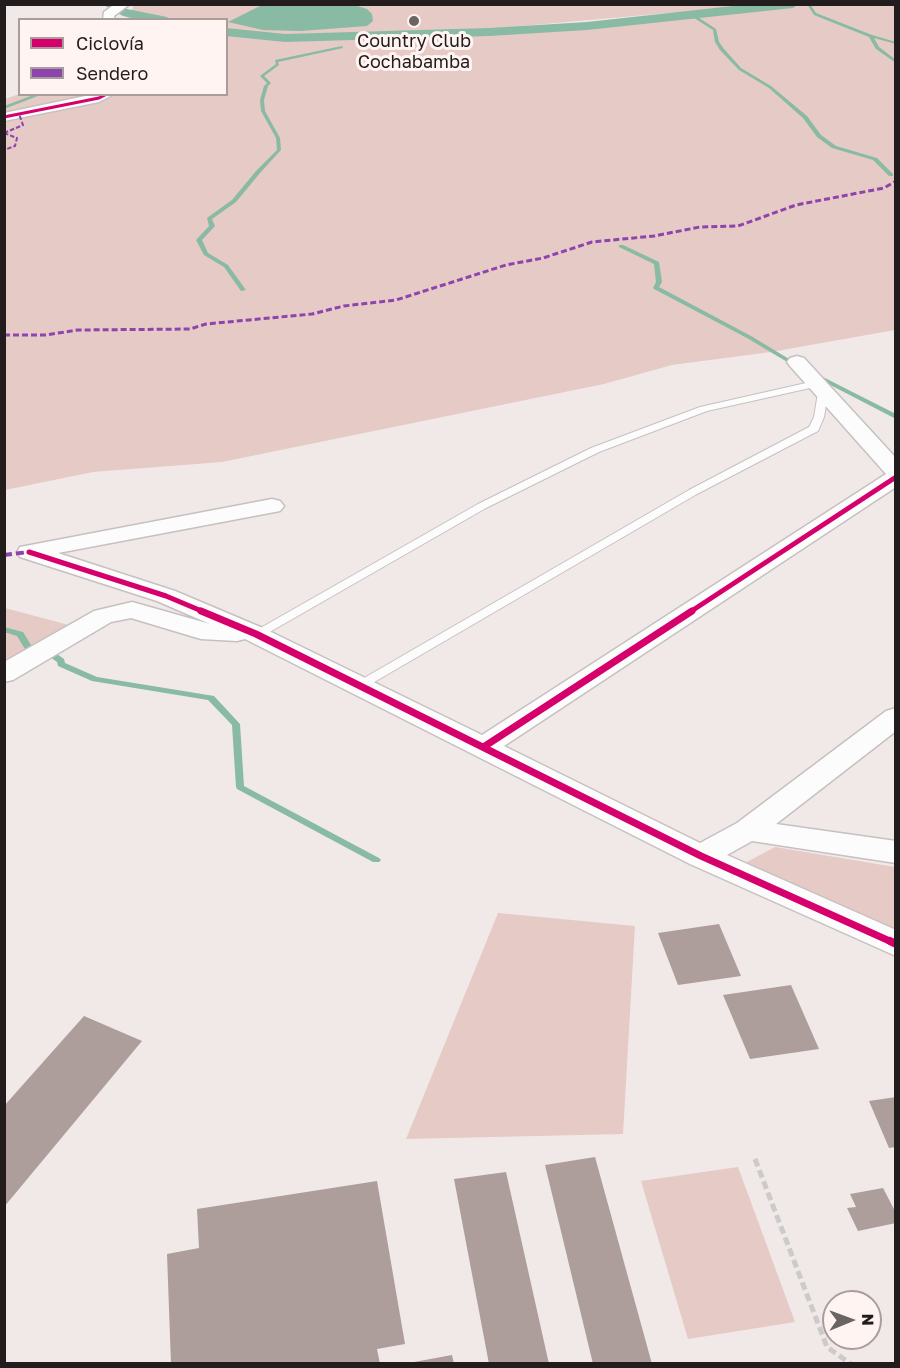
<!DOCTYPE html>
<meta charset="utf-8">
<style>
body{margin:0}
#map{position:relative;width:900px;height:1368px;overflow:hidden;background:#f0e9e8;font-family:"Golos Text",sans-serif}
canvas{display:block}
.frame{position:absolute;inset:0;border:6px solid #221d1c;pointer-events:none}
.legend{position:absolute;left:18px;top:18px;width:210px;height:78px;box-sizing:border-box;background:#fff4f2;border:2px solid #a79e9c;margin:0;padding:8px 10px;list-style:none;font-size:18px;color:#221d1c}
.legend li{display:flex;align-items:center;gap:12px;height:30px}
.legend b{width:30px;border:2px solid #a79e9c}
.north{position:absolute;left:822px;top:1290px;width:60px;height:60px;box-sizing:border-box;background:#fff4f2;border:2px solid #a79e9c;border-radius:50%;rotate:89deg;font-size:16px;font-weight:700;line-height:24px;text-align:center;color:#221d1c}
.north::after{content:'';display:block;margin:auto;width:21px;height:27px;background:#6a6463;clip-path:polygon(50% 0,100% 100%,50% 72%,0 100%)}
</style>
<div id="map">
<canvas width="900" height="1368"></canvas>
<div class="frame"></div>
<ul class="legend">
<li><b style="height:8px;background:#d6006c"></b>Ciclovía</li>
<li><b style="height:8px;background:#8e44ad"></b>Sendero</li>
</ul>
<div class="north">N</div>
</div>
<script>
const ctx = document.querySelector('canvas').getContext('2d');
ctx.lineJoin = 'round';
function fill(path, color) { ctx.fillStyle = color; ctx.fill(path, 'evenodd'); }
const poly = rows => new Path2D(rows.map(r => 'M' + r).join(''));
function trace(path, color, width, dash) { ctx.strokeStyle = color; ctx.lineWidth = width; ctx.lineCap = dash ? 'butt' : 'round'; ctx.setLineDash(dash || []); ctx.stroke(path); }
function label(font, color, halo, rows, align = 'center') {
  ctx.font = font + ' "Golos Text",sans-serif'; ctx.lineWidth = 6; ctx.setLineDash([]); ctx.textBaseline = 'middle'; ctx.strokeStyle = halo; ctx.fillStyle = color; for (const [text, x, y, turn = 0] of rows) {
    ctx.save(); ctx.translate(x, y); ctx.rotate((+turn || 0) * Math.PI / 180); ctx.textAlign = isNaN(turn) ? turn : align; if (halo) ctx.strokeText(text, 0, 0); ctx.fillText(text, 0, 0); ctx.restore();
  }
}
fill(poly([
 [134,5,758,5,500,28,257,36,355,39,589,27,810,5,895,5,895,330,771,352,672,365,604,384,222,462,93,472,5,490,5,99,19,94,226,94,226,20,128,19],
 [5,608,80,628,5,677],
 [775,847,895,867,895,930,745,863],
 [498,913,635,926,623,1134,406,1139],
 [738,1167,795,1322,688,1339,641,1181]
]), '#e6cac5');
fill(poly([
 [264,4,354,5,367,9,372,14,373,21,367,26,301,31,263,30,228,22]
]), '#89baa4');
fill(poly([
 [807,4,810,4,816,13,872,35,896,42,896,44,874,38,879,47,896,60,896,63,876,49,869,37,814,15,807,4],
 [691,14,693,14,716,29,719,42,724,49,741,68,771,86,807,116,821,135,836,146,877,158,893,174,893,176,889,176,873,160,832,148,817,137,803,118,769,88,739,70,720,50,715,42,713,30,691,16,691,14],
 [342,46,343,48,278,62,279,65,264,76,271,83,268,86,264,100,265,111,280,138,281,150,260,173,236,202,212,219,215,226,202,240,208,253,228,265,246,290,241,291,224,267,204,255,196,240,209,226,207,218,232,200,256,171,277,150,276,138,261,111,260,100,264,86,267,83,260,76,276,64,275,60,342,46],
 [36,94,43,94,4,109,4,106,36,94],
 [619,245,623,245,659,262,662,282,659,287,751,336,799,365,796,367,794,366,747,338,654,289,653,288,656,282,654,264,619,247,619,245],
 [815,373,896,414,896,419,813,376,813,374,815,373],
 [4,627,23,632,31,645,44,645,64,659,65,663,97,677,214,696,240,724,244,786,379,858,381,860,379,862,373,862,237,789,236,787,232,725,208,700,92,681,58,666,57,662,39,649,25,649,17,636,4,632,4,627]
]), '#89baa4');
fill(poly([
 [102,4,119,4,127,9,167,17,169,20,140,20,123,16,102,4],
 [751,4,799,4,793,8,587,30,489,36,285,42,226,36,226,28,285,34,489,28,587,22,751,4]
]), '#89baa4');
fill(poly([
 [719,924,741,976,678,985,658,933],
 [791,985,819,1049,750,1059,723,995],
 [84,1016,142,1041,4,1207,4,1106],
 [896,1097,896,1147,889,1148,869,1101],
 [595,1157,652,1364,593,1364,545,1165],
 [506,1172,549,1364,489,1364,454,1179],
 [377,1181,405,1344,377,1349,380,1364,171,1364,167,1254,199,1248,197,1209],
 [883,1188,896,1213,896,1223,858,1231,847,1208,856,1207,850,1194],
 [452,1355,454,1364,414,1364,414,1362]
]), '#ad9e9c');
const service = poly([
 [815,381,819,382,819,386,707,411,599,452,486,508,261,637,256,638,250,634,478,504,591,448,700,407,815,381],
 [823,390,828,393,824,417,818,431,697,494,364,688,354,688,352,685,689,490,809,427,814,417,818,393,823,390]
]);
const minor = poly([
 [115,4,130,4,114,16,115,20,103,20,104,12,115,4],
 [95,94,114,94,99,102,4,121,4,113,95,94],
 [797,356,804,358,896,458,896,487,504,746,700,843,737,823,886,711,896,708,896,731,776,824,896,841,896,863,752,841,727,855,896,930,896,956,690,864,245,639,237,641,201,639,131,618,111,622,13,680,4,682,4,662,94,611,132,602,210,624,157,601,20,557,17,552,20,547,272,499,280,501,284,506,280,511,58,553,175,591,265,629,482,735,886,474,790,366,787,362,790,358,797,356]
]);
trace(service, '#c6c1c0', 2);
trace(minor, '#c6c1c0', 3);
trace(poly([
 [755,1159,827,1347,851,1364]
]), '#cccaca', 5, [8, 4]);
fill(service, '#fdfcfc');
fill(minor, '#fdfcfc');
trace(poly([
 [4,133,23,125,19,114],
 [4,133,17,138,15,146,4,150]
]), '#8e44ad', 2, [4.5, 2]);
trace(poly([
 [4,335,45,335,78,330,190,329,206,324,312,314,344,306,396,300,506,265,543,258,592,242,654,236,700,227,738,226,796,205,884,188,896,181]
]), '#8e44ad', 3, [6, 3]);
trace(poly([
 [4,555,29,552]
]), '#8e44ad', 4, [8, 4]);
trace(poly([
 [4,117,99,98,107,94]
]), '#d6006c', 3);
trace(poly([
 [29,552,166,596,204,612],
 [690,612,896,477]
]), '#d6006c', 5);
trace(poly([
 [201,611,256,634,701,856,894,943],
 [485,746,692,611]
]), '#d6006c', 7);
trace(poly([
 [890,941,896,944]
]), '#d6006c', 8);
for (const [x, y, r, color] of [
 [414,21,6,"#6a6463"]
]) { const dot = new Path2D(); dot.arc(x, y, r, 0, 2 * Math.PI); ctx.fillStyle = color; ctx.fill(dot); trace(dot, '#fff4f2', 2); }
label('18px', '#221d1c', '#fff4f2', [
 ["Country Club",414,41],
 ["Cochabamba",414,62]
]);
</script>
